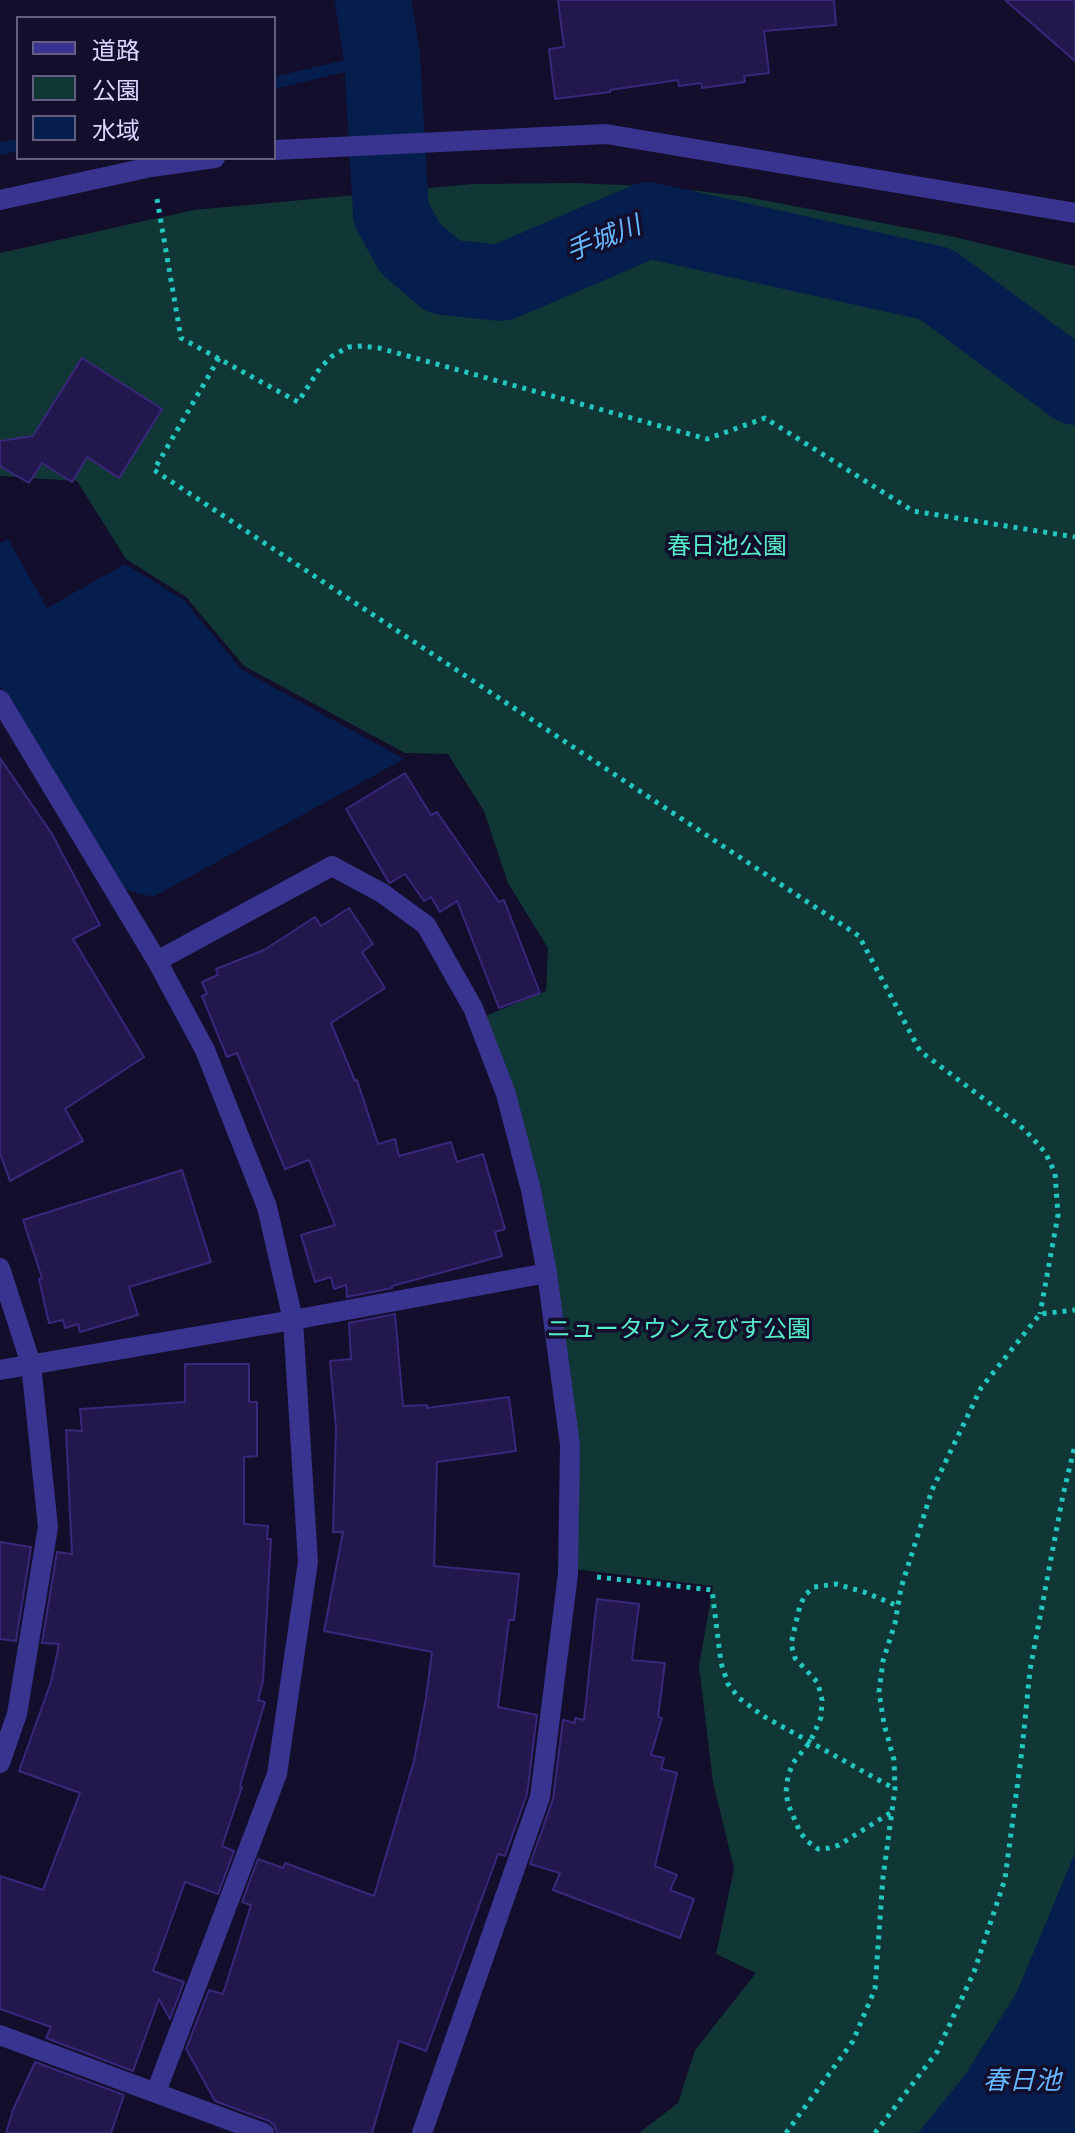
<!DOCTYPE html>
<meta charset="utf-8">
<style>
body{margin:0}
#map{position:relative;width:1075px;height:2133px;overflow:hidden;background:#130e2b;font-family:"DejaVu Sans","Noto Sans JP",sans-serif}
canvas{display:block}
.legend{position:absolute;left:16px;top:16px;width:260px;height:144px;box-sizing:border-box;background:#130e2b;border:2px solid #635e80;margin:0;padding:10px 14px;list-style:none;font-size:24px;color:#dcd7ff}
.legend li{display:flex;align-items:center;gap:16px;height:40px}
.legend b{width:40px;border:2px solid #635e80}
</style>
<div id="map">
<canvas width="1075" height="2133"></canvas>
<ul class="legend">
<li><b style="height:10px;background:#38348f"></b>道路</li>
<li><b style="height:22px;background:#103635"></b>公園</li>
<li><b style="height:22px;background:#051e4d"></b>水域</li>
</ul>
</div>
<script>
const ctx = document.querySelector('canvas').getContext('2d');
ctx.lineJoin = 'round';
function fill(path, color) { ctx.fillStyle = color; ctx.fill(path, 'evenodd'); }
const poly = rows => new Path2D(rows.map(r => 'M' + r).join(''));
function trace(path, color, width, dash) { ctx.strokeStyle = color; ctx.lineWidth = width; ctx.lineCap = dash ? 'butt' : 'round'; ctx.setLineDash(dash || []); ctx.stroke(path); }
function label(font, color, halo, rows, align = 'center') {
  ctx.font = font + ' "DejaVu Sans","Noto Sans JP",sans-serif'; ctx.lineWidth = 7; ctx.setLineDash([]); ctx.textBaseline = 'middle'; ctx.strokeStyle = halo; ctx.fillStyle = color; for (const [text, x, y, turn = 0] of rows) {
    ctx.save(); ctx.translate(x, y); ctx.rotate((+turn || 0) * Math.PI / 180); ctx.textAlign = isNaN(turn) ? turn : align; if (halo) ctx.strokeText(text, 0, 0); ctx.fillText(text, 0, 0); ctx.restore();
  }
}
fill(poly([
 [575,183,667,187,747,197,950,236,1075,266,1075,2133,639,2133,678,2103,695,2050,756,1973,716,1954,734,1869,713,1782,699,1666,713,1586,574,1569,578,1445,483,1017,546,991,548,948,508,883,484,811,448,754,405,753,244,666,186,597,126,559,77,481,0,476,0,253,194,210,473,184]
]), '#103635');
fill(poly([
 [8,539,47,608,125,564,184,600,242,670,404,759,153,897,123,889,0,686,0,543],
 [1075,1853,1075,2133,918,2133,965,2075,1017,1992]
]), '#051e4d');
trace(poly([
 [274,83,382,57],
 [0,149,18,145]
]), '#051e4d', 12);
trace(poly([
 [373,0,382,57,391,213,410,248,444,277,501,283,648,220,936,284,1075,387]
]), '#051e4d', 76);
const building = poly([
 [558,0,834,0,836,25,764,31,769,73,744,76,745,82,702,88,701,83,679,86,678,80,610,90,610,92,555,99,549,49,564,47,558,0],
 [1005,0,1075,0,1075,61,1005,0],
 [82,358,162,409,119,478,87,457,72,482,42,463,29,483,0,466,0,441,33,436,82,358],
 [0,758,52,834,100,925,73,939,144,1057,65,1109,83,1141,10,1181,0,1153,0,758],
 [405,773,431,815,437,812,499,902,504,900,540,993,499,1008,457,901,440,912,431,897,424,901,405,874,390,883,388,881,346,809,405,773],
 [349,908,373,944,362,952,385,988,331,1023,355,1081,357,1080,378,1144,395,1139,399,1156,451,1142,457,1162,483,1154,505,1229,495,1232,502,1256,392,1286,392,1288,347,1297,346,1285,334,1289,331,1277,315,1282,301,1235,335,1225,309,1160,285,1169,237,1053,227,1057,202,996,207,994,202,982,218,975,216,969,264,950,315,917,321,926,349,908],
 [182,1170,211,1262,129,1287,138,1315,80,1332,78,1324,65,1328,63,1320,49,1323,39,1279,42,1278,23,1220,182,1170],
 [395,1314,403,1406,427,1405,427,1408,509,1397,516,1451,437,1462,434,1566,519,1574,514,1620,509,1620,498,1707,537,1715,527,1794,505,1856,498,1854,426,2051,399,2041,372,2133,277,2133,274,2125,269,2121,215,2101,186,2049,209,1990,223,1994,251,1905,242,1902,258,1859,283,1868,285,1863,374,1896,414,1761,426,1698,432,1652,324,1631,343,1532,333,1532,336,1428,330,1361,351,1359,349,1323,395,1314],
 [185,1364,249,1364,249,1402,257,1402,257,1456,244,1457,244,1524,268,1526,267,1539,271,1539,263,1681,258,1700,265,1702,240,1786,242,1787,222,1846,234,1851,218,1894,185,1882,153,1971,184,1982,170,2019,159,1999,133,2071,46,2038,51,2027,0,2009,0,1876,43,1890,80,1793,19,1771,51,1682,59,1644,42,1643,57,1552,72,1554,66,1430,82,1431,80,1409,185,1402,185,1364],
 [0,1542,31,1547,16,1641,0,1639,0,1542],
 [597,1599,639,1604,632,1660,665,1663,658,1717,662,1718,651,1755,664,1758,661,1769,677,1773,655,1866,677,1875,670,1890,694,1899,680,1938,553,1890,560,1873,530,1864,553,1799,563,1720,575,1723,575,1718,584,1720,597,1599],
 [35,2062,124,2095,111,2133,6,2133,13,2110,35,2062]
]);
fill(building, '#23184e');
trace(building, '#39277c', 2);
trace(poly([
 [157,199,181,338,298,402,320,368,331,357,348,347,362,346,379,348,707,439,765,418,913,511,1075,537],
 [219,358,154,470,859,936,920,1051,1024,1129,1045,1152,1055,1173,1058,1215,1040,1314],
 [597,1577,712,1590,721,1663,728,1684,739,1698,763,1716,895,1789],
 [890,1813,839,1845,829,1848,818,1849,807,1841,800,1832,788,1804,786,1792,788,1776,793,1763,810,1742,816,1729,821,1717,822,1700,818,1683,795,1658,791,1644,800,1605,806,1594,814,1587,836,1584,864,1592,898,1606],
 [786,2133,853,2041,875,1989,883,1877,895,1789,894,1760,884,1724,879,1692,883,1661,895,1623,901,1588,932,1490,981,1388,1040,1314,1075,1310],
 [875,2133,937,2052,974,1972,1005,1879,1022,1750,1030,1670,1063,1495,1075,1445]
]), '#22c8c0', 5, [4, 6]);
trace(poly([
 [274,150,606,134,1075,213],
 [0,200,151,167,215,158],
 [0,700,157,961,205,1050,267,1207,293,1320,308,1562,277,1774,156,2092],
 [157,961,332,866,382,893,426,925,473,1008,506,1094,531,1190,547,1273,570,1445,568,1574,540,1797,422,2133],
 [0,1268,31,1364,48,1527,17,1714,0,1763],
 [0,1370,293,1320,547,1273],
 [0,2035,264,2133]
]), '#38348f', 20);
label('24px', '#56edc8', '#130e2b', [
 ["春日池公園",727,548],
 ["ニュータウンえびす公園",679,1331]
]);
label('italic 26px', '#65b7ff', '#130e2b', [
 ["手城川",604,240,-22],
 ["春日池",1022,2082]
]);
</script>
